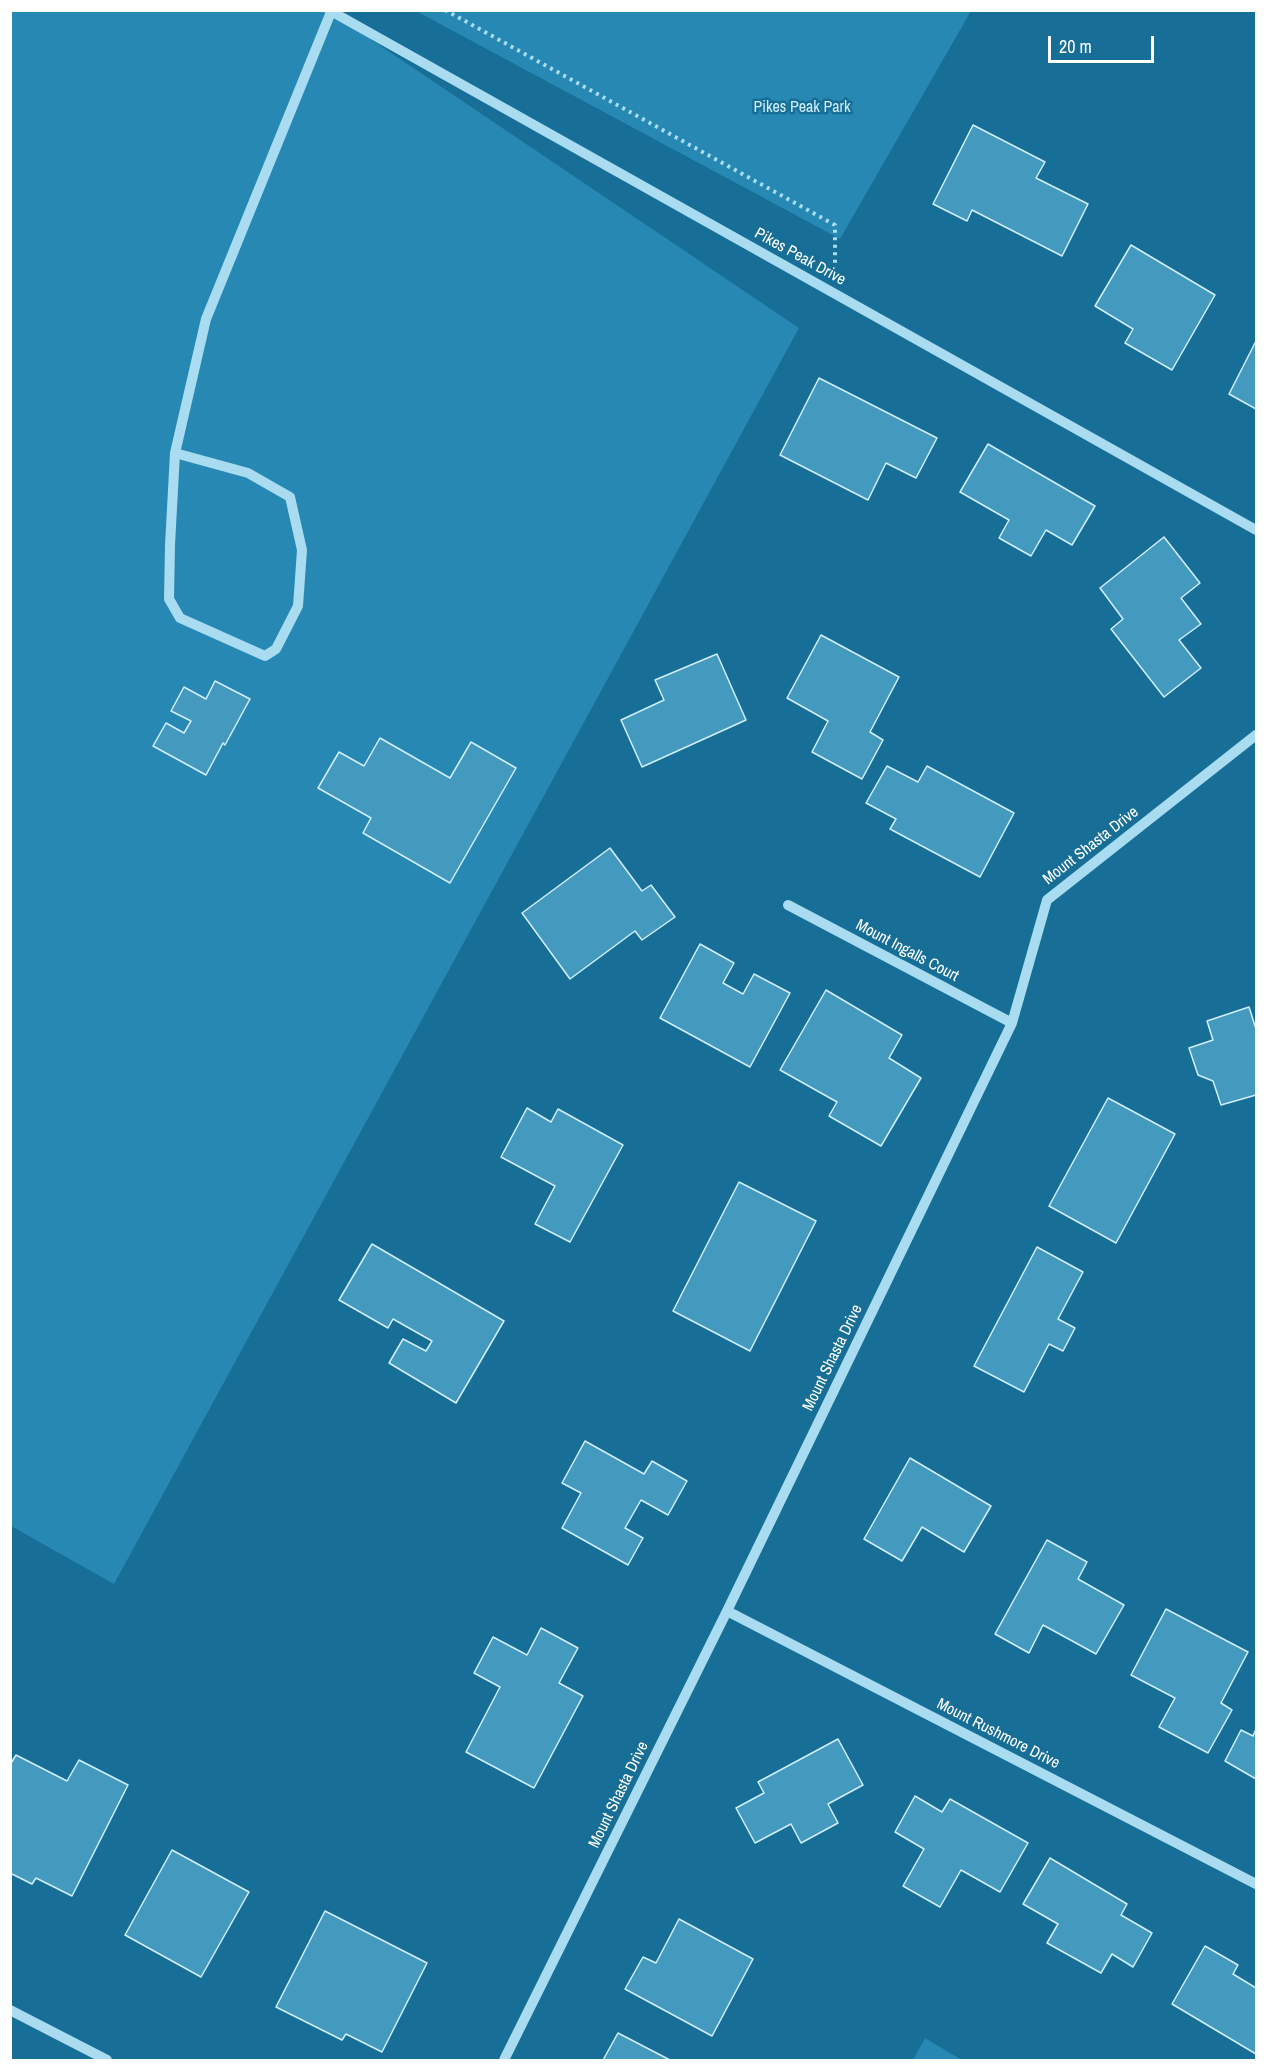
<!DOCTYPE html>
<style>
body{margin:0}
#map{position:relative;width:1267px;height:2071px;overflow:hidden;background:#176e96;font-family:"Archivo Narrow",sans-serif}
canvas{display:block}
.frame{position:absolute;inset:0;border:12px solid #fff;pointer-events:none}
.scale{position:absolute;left:1048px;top:36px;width:106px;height:27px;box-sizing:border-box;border:3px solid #fff;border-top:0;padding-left:8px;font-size:18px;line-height:21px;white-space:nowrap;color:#fff;-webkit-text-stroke:4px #176e96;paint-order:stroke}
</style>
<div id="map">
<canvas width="1267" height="2071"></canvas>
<div class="frame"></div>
<div class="scale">20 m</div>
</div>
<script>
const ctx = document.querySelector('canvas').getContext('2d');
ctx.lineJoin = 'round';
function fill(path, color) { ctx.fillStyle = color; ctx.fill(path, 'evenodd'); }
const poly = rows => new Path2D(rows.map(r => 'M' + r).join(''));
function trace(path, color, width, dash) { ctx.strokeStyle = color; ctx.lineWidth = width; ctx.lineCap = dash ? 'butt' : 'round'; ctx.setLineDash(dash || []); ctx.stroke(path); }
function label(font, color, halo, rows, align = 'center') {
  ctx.font = font + ' "Archivo Narrow",sans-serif'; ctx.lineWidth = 5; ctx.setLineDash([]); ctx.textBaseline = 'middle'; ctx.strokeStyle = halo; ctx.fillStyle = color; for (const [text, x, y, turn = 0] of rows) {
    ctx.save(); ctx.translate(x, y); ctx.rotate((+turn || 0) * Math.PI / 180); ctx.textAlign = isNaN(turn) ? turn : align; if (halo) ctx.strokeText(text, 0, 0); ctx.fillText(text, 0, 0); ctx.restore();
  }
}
fill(poly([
 [11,11,329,11,799,328,114,1584,11,1526],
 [416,11,971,11,840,239],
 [925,2038,962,2060,913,2060]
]), '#2688b3');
const building = poly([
 [973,125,1045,162,1036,178,1088,204,1062,256,972,210,967,221,933,204,973,125],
 [1131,245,1215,295,1172,370,1125,343,1133,329,1095,306,1131,245],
 [1256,341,1256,409,1229,394,1256,341],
 [819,378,937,438,916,478,886,463,868,500,780,455,819,378],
 [988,444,1095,506,1072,545,1046,530,1031,556,999,538,1009,520,960,492,988,444],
 [1164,537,1200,583,1181,598,1201,624,1179,640,1201,668,1164,697,1111,629,1123,619,1100,588,1164,537],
 [821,635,899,677,870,732,883,740,862,779,812,752,828,721,787,698,821,635],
 [717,654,746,720,642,767,621,720,664,700,655,680,717,654],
 [215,681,250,699,225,745,223,743,206,775,153,746,166,723,184,733,191,721,171,711,184,687,206,699,215,681],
 [380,738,450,778,471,742,516,768,450,883,363,833,371,818,318,788,339,752,364,766,380,738],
 [887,766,918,782,927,766,1014,813,980,877,890,829,896,819,866,803,887,766],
 [610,848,642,891,651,885,675,917,642,940,635,931,570,979,522,913,610,848],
 [700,944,734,963,723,983,743,994,754,974,790,993,750,1067,660,1018,700,944],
 [826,990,902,1035,889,1058,921,1078,881,1146,829,1116,837,1102,780,1070,826,990],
 [1249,1007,1256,1029,1256,1095,1221,1105,1213,1081,1198,1075,1189,1048,1213,1040,1207,1021,1249,1007],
 [1108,1098,1175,1134,1116,1243,1049,1206,1108,1098],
 [527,1108,551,1122,558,1109,623,1145,570,1242,535,1224,555,1186,501,1157,527,1108],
 [739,1182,816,1221,750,1351,673,1311,739,1182],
 [372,1244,504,1321,456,1403,389,1363,403,1339,426,1351,432,1341,393,1319,388,1328,339,1300,372,1244],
 [1037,1247,1083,1272,1058,1319,1075,1328,1063,1351,1049,1344,1024,1392,974,1366,1037,1247],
 [585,1441,644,1474,652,1461,687,1481,668,1515,641,1500,625,1528,643,1538,628,1565,562,1528,581,1493,562,1483,585,1441],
 [910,1458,991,1506,964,1552,922,1527,902,1561,864,1539,910,1458],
 [1047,1540,1087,1562,1078,1579,1124,1605,1096,1654,1043,1625,1029,1653,995,1634,1047,1540],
 [1166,1609,1248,1652,1221,1703,1232,1710,1208,1753,1159,1727,1175,1698,1131,1675,1166,1609],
 [541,1628,578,1648,559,1683,583,1696,534,1788,466,1752,500,1687,474,1673,493,1637,527,1655,541,1628],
 [1256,1729,1256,1779,1225,1761,1241,1730,1253,1736,1256,1729],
 [838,1739,863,1785,828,1804,838,1823,801,1843,791,1824,755,1843,736,1808,764,1793,758,1782,838,1739],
 [16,1755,67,1781,79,1760,128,1785,72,1896,36,1878,32,1884,10,1873,10,1765,16,1755],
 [915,1796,942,1812,950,1799,1028,1843,1000,1892,961,1870,940,1907,903,1886,924,1849,895,1832,915,1796],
 [172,1850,249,1892,201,1977,125,1935,172,1850],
 [1050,1858,1127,1904,1121,1915,1152,1933,1133,1967,1112,1954,1101,1973,1047,1943,1058,1924,1023,1904,1050,1858],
 [325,1911,427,1963,382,2052,346,2034,342,2040,276,2007,325,1911],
 [679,1919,753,1959,712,2036,625,1989,643,1957,656,1963,679,1919],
 [1205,1946,1238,1965,1233,1974,1256,1988,1256,2054,1172,2004,1205,1946],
 [618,2033,670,2060,603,2060,618,2033]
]);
fill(building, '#4499be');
trace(building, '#d0effc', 1.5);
trace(poly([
 [445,10,835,225,835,266]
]), '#a9dbf1', 4, [3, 4.5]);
trace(poly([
 [329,10,1256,530],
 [175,453,248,473,290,497,302,550,298,606,276,649,265,656,180,618,169,599,170,545,175,453,206,319,331,12],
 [788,905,1012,1023],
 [727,1611,1256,1884],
 [10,2010,107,2060],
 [504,2060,727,1611,1012,1023,1047,900,1256,735]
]), '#a9dbf1', 10);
label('16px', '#d0effc', '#176e96', [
 ["Pikes Peak Park",802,108]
]);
label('16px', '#fff', '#176e96', [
 ["Pikes Peak Drive",800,257,29],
 ["Mount Shasta Drive",1091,846,-38],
 ["Mount Ingalls Court",907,951,28],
 ["Mount Shasta Drive",833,1358,-64],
 ["Mount Rushmore Drive",998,1734,27],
 ["Mount Shasta Drive",619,1795,-64]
]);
</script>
